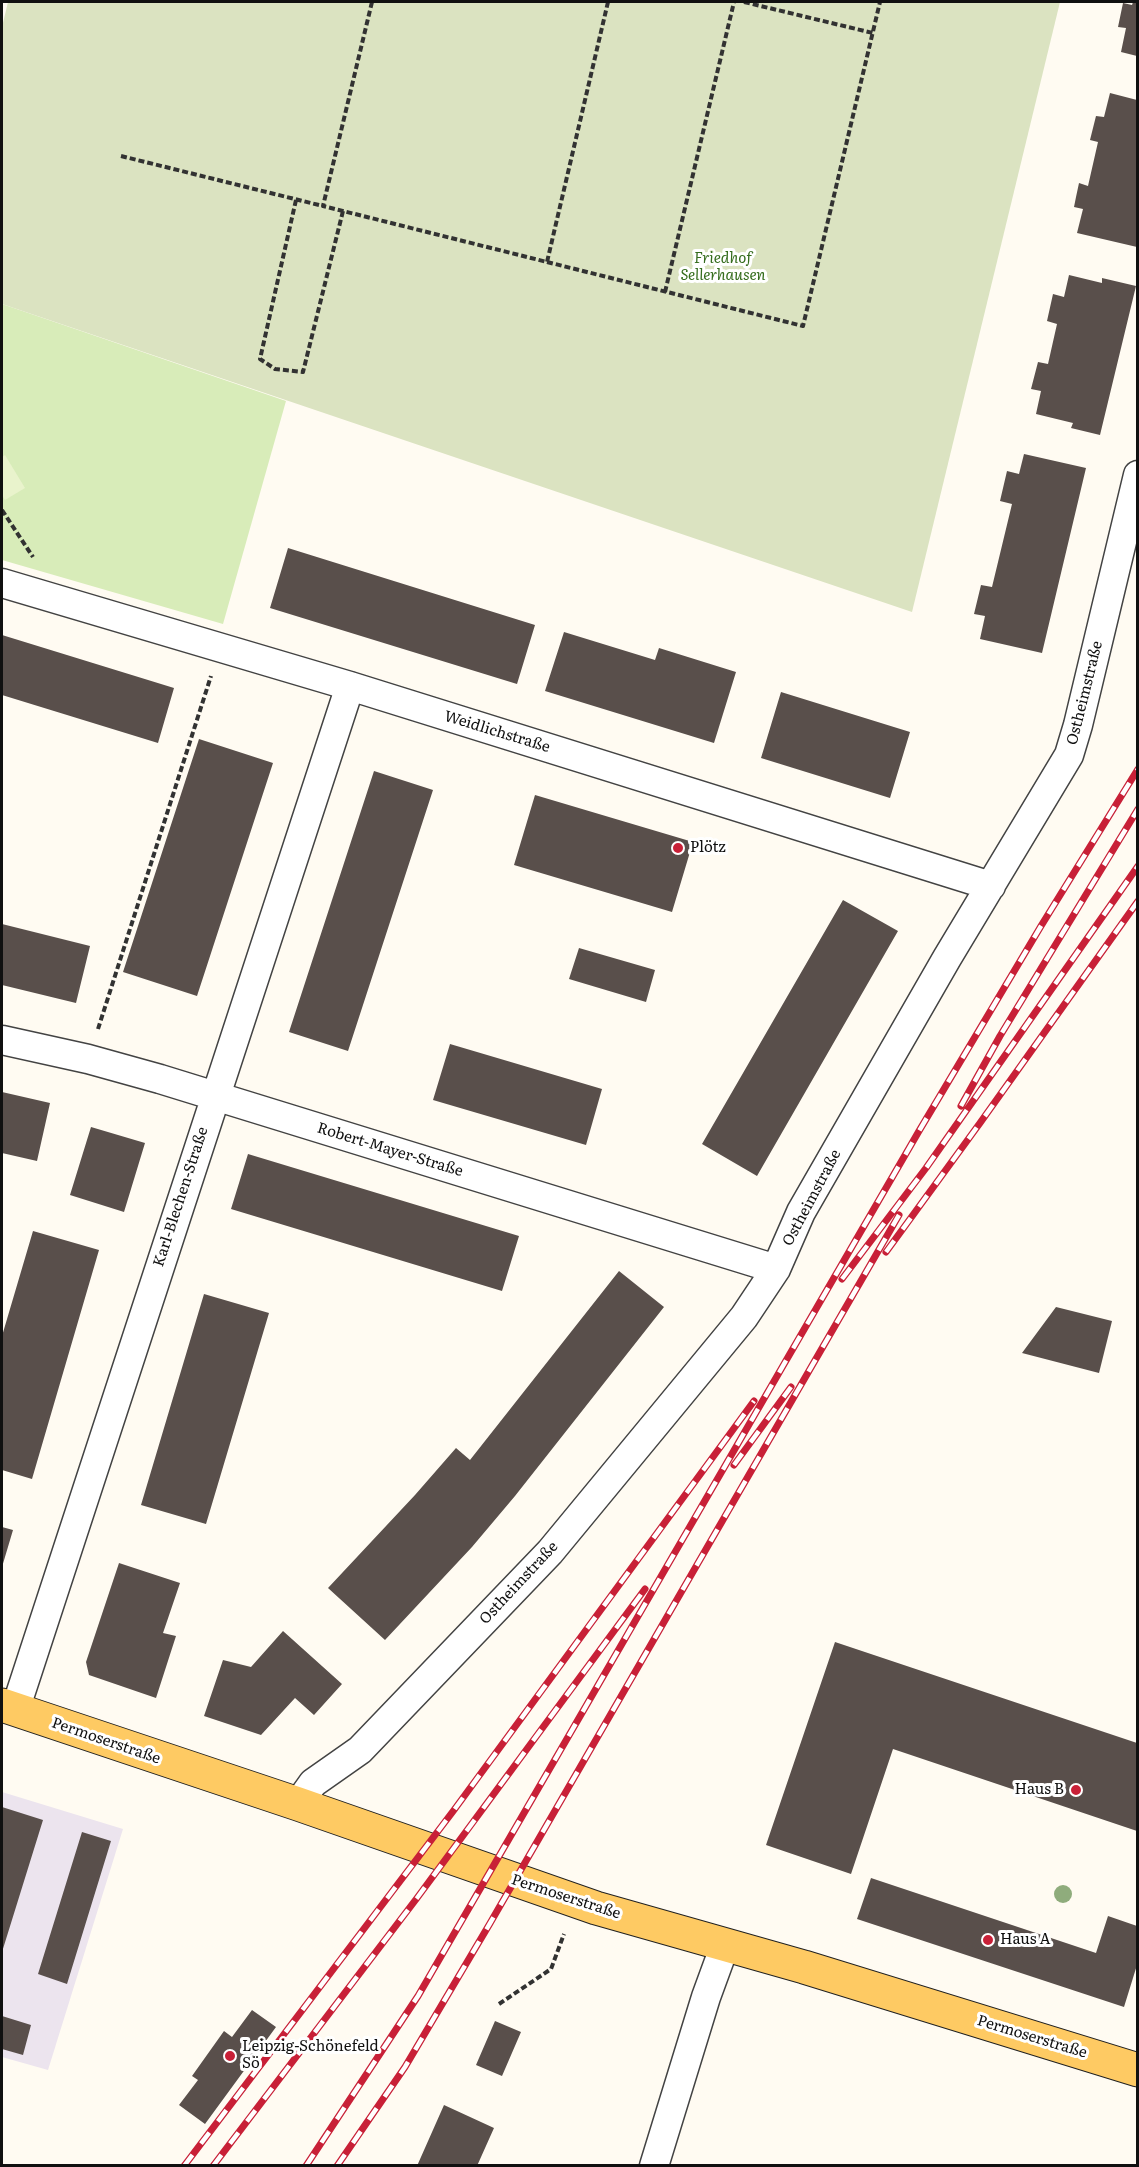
<!DOCTYPE html>
<meta charset="utf-8">
<style>
body{margin:0}
#map{position:relative;width:1139px;height:2167px;overflow:hidden;background:#fffbf2;font-family:Literata,serif}
canvas{display:block}
.frame{position:absolute;inset:0;border:3px solid #101010;pointer-events:none}
</style>
<div id="map">
<canvas width="1139" height="2167"></canvas>
<div class="frame"></div>
</div>
<script>
const ctx = document.querySelector('canvas').getContext('2d');
ctx.lineJoin = 'round';
function fill(path, color) { ctx.fillStyle = color; ctx.fill(path, 'evenodd'); }
const poly = rows => new Path2D(rows.map(r => 'M' + r).join(''));
function trace(path, color, width, dash) { ctx.strokeStyle = color; ctx.lineWidth = width; ctx.lineCap = dash ? 'butt' : 'round'; ctx.setLineDash(dash || []); ctx.stroke(path); }
function label(font, color, halo, rows, align = 'center') {
  ctx.font = font + ' Literata,serif'; ctx.lineWidth = 6; ctx.setLineDash([]); ctx.textBaseline = 'middle'; ctx.strokeStyle = halo; ctx.fillStyle = color; for (const [text, x, y, turn = 0] of rows) {
    ctx.save(); ctx.translate(x, y); ctx.rotate((+turn || 0) * Math.PI / 180); ctx.textAlign = isNaN(turn) ? turn : align; if (halo) ctx.strokeText(text, 0, 0); ctx.fillText(text, 0, 0); ctx.restore();
  }
}
fill(poly([
 [2,1792,123,1829,48,2070,2,2057]
]), '#ece4ee');
fill(poly([
 [2,304,286,401,223,624,2,560]
]), '#d8ecb9');
fill(poly([
 [8,2,1060,2,912,612,2,304,2,27]
]), '#dbe3c1');
fill(poly([
 [5,455,25,488,5,500,2,495,2,457]
]), '#e9f3cc');
fill(poly([
 [1133,2,1137,2,1137,56,1121,52,1126,28,1118,27,1123,3,1132,5],
 [1110,93,1137,100,1137,247,1077,233,1083,209,1074,207,1076,197,1079,183,1088,186,1098,142,1090,140,1096,116,1104,117],
 [1069,275,1102,283,1102,278,1136,286,1100,435,1071,428,1073,423,1036,414,1041,391,1031,389,1038,362,1048,364,1057,324,1047,321,1053,294,1064,297],
 [1024,454,1086,468,1042,653,980,639,985,616,974,614,981,585,992,587,1012,504,1000,501,1007,471,1019,474],
 [288,548,535,625,517,684,270,608],
 [564,632,655,660,659,648,736,672,714,743,545,691],
 [2,635,174,688,158,743,2,695],
 [781,692,910,732,890,798,761,758],
 [199,739,273,763,197,996,123,972],
 [374,771,433,790,348,1051,289,1032],
 [535,795,693,842,672,912,514,865],
 [843,900,898,931,757,1176,702,1144],
 [2,924,90,946,76,1003,2,985],
 [579,948,655,970,646,1002,569,979],
 [450,1044,602,1089,586,1145,433,1100],
 [2,1092,50,1103,37,1161,2,1153],
 [91,1127,145,1143,124,1212,70,1195],
 [248,1154,519,1236,502,1291,231,1209],
 [33,1231,99,1250,32,1479,2,1470,2,1336],
 [619,1271,664,1307,515,1496,472,1547,385,1640,328,1588,415,1495,456,1448,470,1460],
 [204,1294,269,1313,206,1524,141,1505],
 [1056,1307,1112,1321,1099,1373,1022,1353],
 [2,1527,13,1530,2,1567],
 [119,1563,180,1583,163,1633,176,1636,156,1698,89,1675,86,1662],
 [283,1631,342,1684,314,1715,295,1698,261,1735,204,1716,223,1660,251,1667],
 [835,1642,1137,1743,1137,1831,893,1749,851,1874,766,1845],
 [2,1807,43,1820,2,1952],
 [82,1832,111,1841,67,1984,38,1974],
 [871,1878,1096,1953,1108,1916,1137,1926,1137,1965,1124,2007,857,1919],
 [252,2010,276,2027,205,2124,179,2105,198,2080,192,2076,224,2031,232,2037],
 [2,2016,31,2025,23,2055,2,2049],
 [495,2021,521,2032,502,2076,476,2065],
 [444,2105,494,2128,477,2166,417,2166]
]), '#594f4b');
const street = poly([
 [2,583,350,686,991,886],
 [2,1040,88,1059,160,1079,776,1269],
 [15,1710,350,686],
 [298,1804,313,1783,360,1750,550,1552,744,1317,776,1269,801,1212,947,958,1069,755,1078,725,1138,475],
 [654,2166,706,1997,725,1945]
]);
const primary = poly([
 [2,1705,298,1804,596,1908,804,1967,1138,2070]
]);
trace(street, '#434343', 31);
trace(primary, '#212121', 35);
trace(poly([
 [372,2,323,206,547,262,608,2],
 [744,2,873,33],
 [121,156,323,206],
 [296,200,260,359,275,369,303,372,343,211],
 [547,262,803,326,880,2],
 [665,292,734,2],
 [2,510,33,557],
 [98,1029,211,676],
 [499,2004,551,1969,564,1934]
]), '#323232', 4, [6, 3]);
trace(street, '#fff', 28);
trace(primary, '#feca63', 33);
const rail = poly([
 [961,1106,1000,1036,1138,809],
 [886,1252,980,1123,1138,901],
 [842,1279,926,1168,1138,866],
 [734,1465,791,1387],
 [184,2166,454,1810,754,1401],
 [213,2166,417,1898,645,1589],
 [306,2166,418,1996,919,1131,1041,926,1138,769],
 [337,2166,405,2067,489,1925,899,1215]
]);
trace(rail, '#c82037', 7);
trace(rail, '#fff', 4.5, [14]);
ctx.fillStyle = '#8fac7c';
for (const [x, y] of [
 [1063,1894]
]) { ctx.beginPath(); ctx.arc(x, y, 9, 0, 2 * Math.PI); ctx.fill(); }
for (const [x, y, r, color] of [
 [678,848,6,"#c82037"],
 [1076,1790,6,"#c82037"],
 [988,1940,6,"#c82037"],
 [230,2056,6,"#c82037"]
]) { const dot = new Path2D(); dot.arc(x, y, r, 0, 2 * Math.PI); ctx.fillStyle = color; ctx.fill(dot); trace(dot, '#fff', 2); }
label('italic 15px', '#346c1c', '#fff', [
 ["Friedhof",723,259],
 ["Sellerhausen",723,276]
]);
label('15px', '#101010', '#fff', [
 ["Ostheimstraße",1085,693,-76],
 ["Weidlichstraße",497,732,17],
 ["Robert-Mayer-Straße",390,1150,17],
 ["Karl-Blechen-Straße",181,1197,-72],
 ["Ostheimstraße",812,1198,-62],
 ["Ostheimstraße",519,1583,-47],
 ["Permoserstraße",106,1741,19],
 ["Permoserstraße",566,1897,18],
 ["Permoserstraße",1032,2037,17]
]);
label('15px', '#101010', '#fff', [
 ["Plötz",690,848],
 ["Haus B",1064,1790,"right"],
 ["Haus A",1000,1940],
 ["Leipzig-Schönefeld",242,2047],
 ["Sö",242,2064]
], 'left');
</script>
